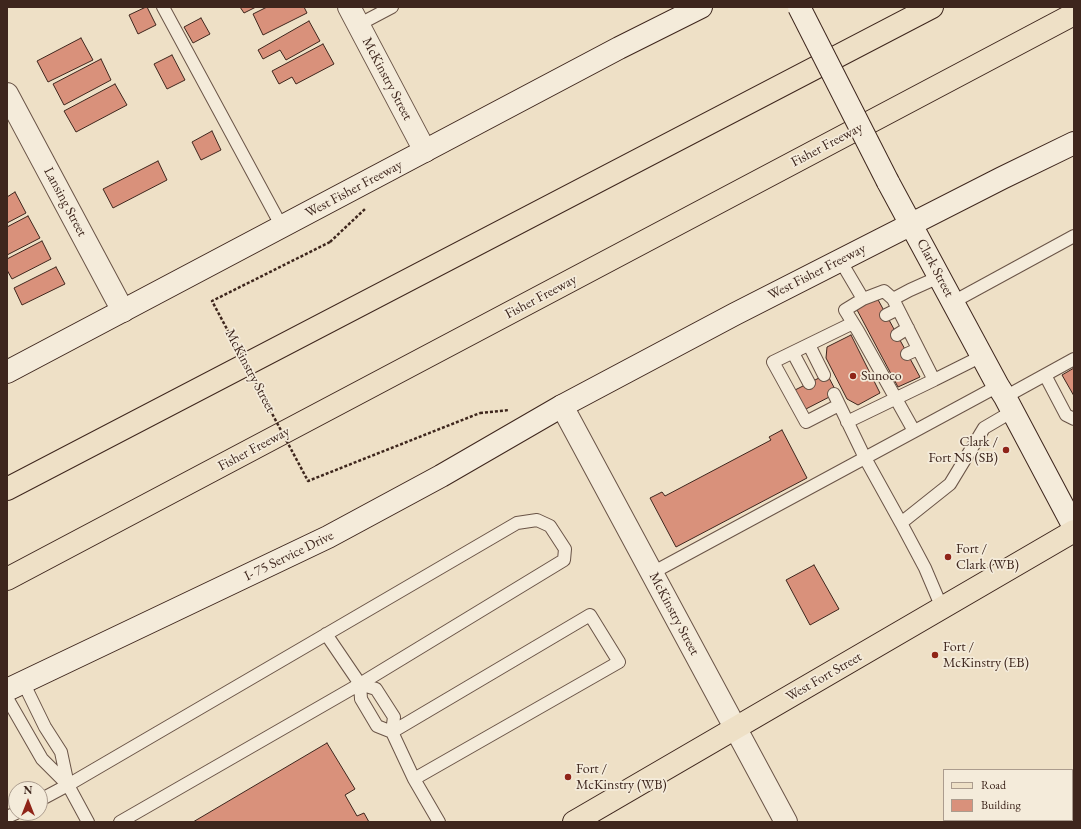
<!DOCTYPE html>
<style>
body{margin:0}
#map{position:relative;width:1081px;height:829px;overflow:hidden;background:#eee0c6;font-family:"EB Garamond",serif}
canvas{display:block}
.frame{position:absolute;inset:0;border:8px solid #3e261d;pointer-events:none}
.legend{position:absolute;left:943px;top:769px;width:130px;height:52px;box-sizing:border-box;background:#f4ebda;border:1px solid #ab9c8e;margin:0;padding:5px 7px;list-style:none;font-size:12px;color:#3e261d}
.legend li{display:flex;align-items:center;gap:8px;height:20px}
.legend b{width:20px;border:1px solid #ab9c8e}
.north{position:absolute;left:8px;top:781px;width:40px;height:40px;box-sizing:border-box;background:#f4ebda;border:1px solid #ab9c8e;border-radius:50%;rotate:0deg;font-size:11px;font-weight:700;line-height:16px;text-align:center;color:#3e261d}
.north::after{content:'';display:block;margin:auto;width:14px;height:18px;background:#8f2418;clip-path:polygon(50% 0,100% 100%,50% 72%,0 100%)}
</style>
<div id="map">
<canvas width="1081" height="829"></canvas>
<div class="frame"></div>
<ul class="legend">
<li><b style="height:5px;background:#eee0c6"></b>Road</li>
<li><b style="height:11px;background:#d9917b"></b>Building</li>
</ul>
<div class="north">N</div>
</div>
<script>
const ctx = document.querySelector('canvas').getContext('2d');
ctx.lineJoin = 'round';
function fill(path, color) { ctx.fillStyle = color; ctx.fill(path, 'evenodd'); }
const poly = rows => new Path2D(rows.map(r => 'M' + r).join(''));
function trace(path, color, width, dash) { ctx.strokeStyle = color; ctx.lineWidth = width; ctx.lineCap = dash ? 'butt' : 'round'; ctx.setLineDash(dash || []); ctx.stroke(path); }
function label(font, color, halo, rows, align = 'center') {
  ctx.font = font + ' "EB Garamond",serif'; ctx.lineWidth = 3.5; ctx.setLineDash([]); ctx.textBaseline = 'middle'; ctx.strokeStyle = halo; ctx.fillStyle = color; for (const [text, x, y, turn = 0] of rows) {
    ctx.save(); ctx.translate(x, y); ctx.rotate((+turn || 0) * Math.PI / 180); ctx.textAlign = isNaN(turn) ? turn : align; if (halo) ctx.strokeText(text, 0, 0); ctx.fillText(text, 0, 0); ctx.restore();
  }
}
const building = poly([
 [146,7,147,7,156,25,138,34,129,15,146,7],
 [240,7,256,7,244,13,240,7],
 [267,7,304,7,307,13,263,35,253,14,267,7],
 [201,18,210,34,193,43,184,27,201,18],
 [309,21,320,41,286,60,280,50,263,59,258,50,309,21],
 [81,38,93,60,48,82,37,61,81,38],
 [323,44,334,64,296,84,292,77,279,84,272,71,323,44],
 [172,55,185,80,167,89,154,64,172,55],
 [101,59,111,80,64,105,53,84,101,59],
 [115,84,127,105,76,132,64,111,115,84],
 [212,131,221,150,201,160,192,142,212,131],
 [158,161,167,180,113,208,103,189,158,161],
 [15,192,26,213,7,223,7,197,15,192],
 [28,216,40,238,7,255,7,227,28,216],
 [42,241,51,259,12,279,7,270,7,259,42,241],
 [56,267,65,284,22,305,14,288,56,267],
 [876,296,920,377,898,387,856,308,876,296],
 [851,335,880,393,858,405,847,399,826,358,827,347,851,335],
 [1074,368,1074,396,1062,375,1074,368],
 [827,374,837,393,804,410,793,391,827,374],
 [782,430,807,478,676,547,650,498,662,492,665,496,771,440,769,437,782,430],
 [814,565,839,609,810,625,786,580,814,565],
 [327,743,355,789,345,795,357,816,364,813,369,822,193,822,327,743]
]);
fill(building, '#d9917b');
trace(building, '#3e261d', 1);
const lane = poly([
 [163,7,282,227],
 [358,25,392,7],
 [840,260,863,299,845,310,858,331,914,431],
 [939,277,910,290,893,299,934,380,982,356],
 [863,299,884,291,893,299],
 [953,302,1074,236],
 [886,315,898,309],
 [897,335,908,328],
 [809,345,824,375],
 [793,353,809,383],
 [907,354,918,349],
 [1045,375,1066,415,1074,419],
 [834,394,865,458,901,523],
 [1005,397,1074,359],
 [839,405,806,422,773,362,853,323],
 [847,422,934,380],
 [652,573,998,386],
 [942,608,925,568,901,523,950,484,984,428,1013,411],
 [326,634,360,684],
 [7,698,42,759,68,785,61,752,45,727,23,682],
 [392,732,590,615,619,662,414,779],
 [392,732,377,726,361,699,360,684,376,689,394,717,392,732,414,779,439,822],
 [40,800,68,785],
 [7,817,16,813],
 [88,822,68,785,517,523,537,520,550,526,565,549,564,560,360,684,120,822]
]);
const street = poly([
 [349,7,425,151],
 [7,94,123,311],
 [562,406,786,822]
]);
const secondary = poly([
 [888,182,998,386,1005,397,1074,527],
 [7,372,619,48,701,7],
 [7,690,328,537,441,476,562,406,735,314,1002,178,1074,143]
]);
const primary = poly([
 [574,822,1074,531]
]);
const highway = poly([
 [7,489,932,7],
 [7,579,1074,14]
]);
trace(lane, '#6a5447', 14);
trace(street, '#6a5447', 24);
trace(secondary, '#3e261d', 24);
trace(primary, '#3e261d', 24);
trace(highway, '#3e261d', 24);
trace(poly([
 [330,242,366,208],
 [480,413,509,410]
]), '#3e261d', 2.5, [3, 2]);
trace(lane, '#f4ebda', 12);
trace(street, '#f4ebda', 22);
trace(secondary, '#f4ebda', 22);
trace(primary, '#eee0c6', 22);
trace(highway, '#eee0c6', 22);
const secondaryBridge = poly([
 [799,7,888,182]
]);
trace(secondaryBridge, '#3e261d', 24, []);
trace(poly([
 [330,242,212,301,308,481,480,413]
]), '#3e261d', 2.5, [3, 2]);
trace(secondaryBridge, '#f4ebda', 22);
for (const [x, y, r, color] of [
 [853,376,4,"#8f2418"],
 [1006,450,4,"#8f2418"],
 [948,557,4,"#8f2418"],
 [935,655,4,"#8f2418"],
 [568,777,4,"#8f2418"]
]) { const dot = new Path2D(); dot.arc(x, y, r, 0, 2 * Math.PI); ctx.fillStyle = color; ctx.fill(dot); trace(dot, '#f4ebda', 1.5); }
label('14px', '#3e261d', '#f4ebda', [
 ["McKinstry Street",387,79,62],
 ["Fisher Freeway",827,145,-28],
 ["West Fisher Freeway",354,189,-28],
 ["Lansing Street",65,202,62],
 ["Clark Street",935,268,62],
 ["West Fisher Freeway",817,272,-27],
 ["Fisher Freeway",541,297,-28],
 ["McKinstry Street",250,371,62],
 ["Fisher Freeway",254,449,-28],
 ["I- 75 Service Drive",289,556,-26],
 ["McKinstry Street",674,614,62],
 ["West Fort Street",824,677,-30]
]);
label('14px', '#3e261d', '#f4ebda', [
 ["Sunoco",861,376],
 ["Clark /",998,442,"right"],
 ["Fort NS (SB)",998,458,"right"],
 ["Fort /",956,549],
 ["Clark (WB)",956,565],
 ["Fort /",943,647],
 ["McKinstry (EB)",943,663],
 ["Fort /",576,769],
 ["McKinstry (WB)",576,785]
], 'left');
</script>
